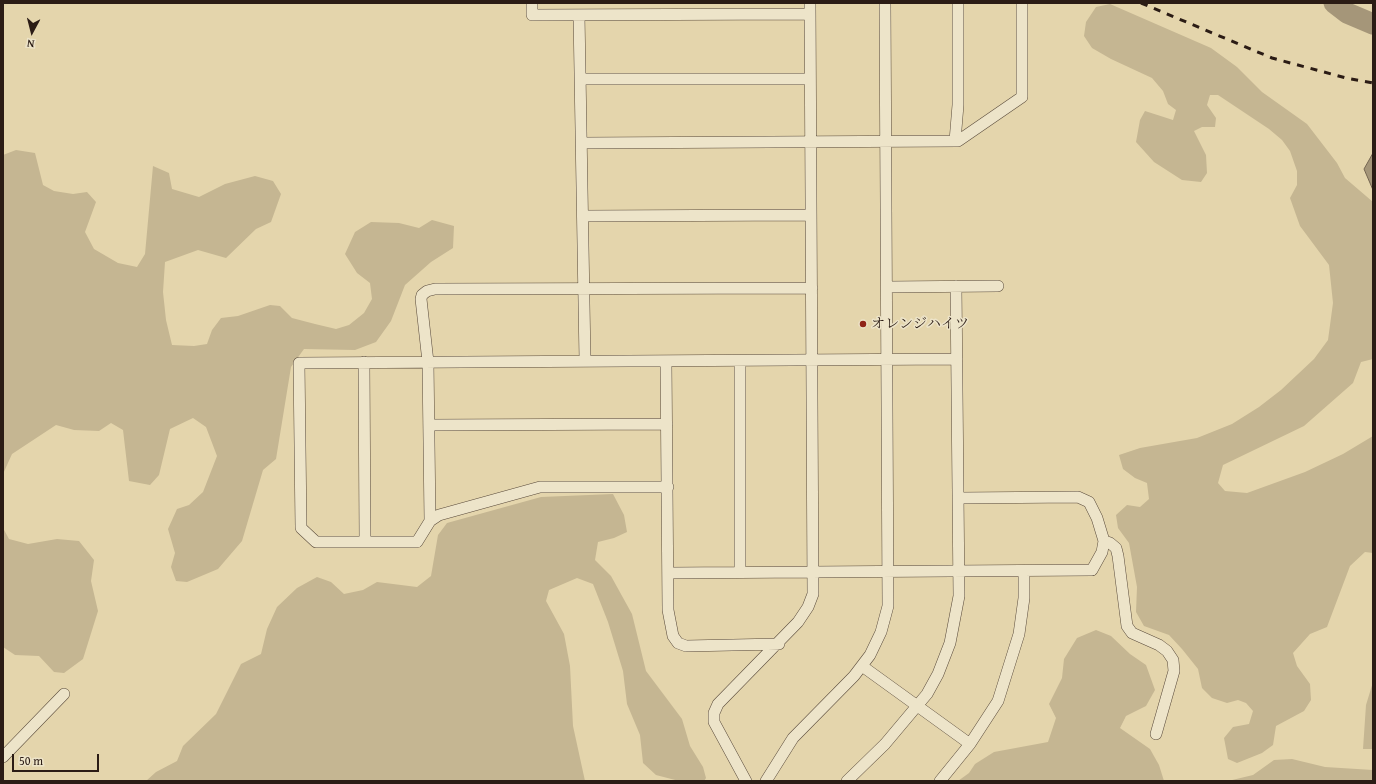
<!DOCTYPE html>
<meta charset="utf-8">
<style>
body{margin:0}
#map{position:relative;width:1376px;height:784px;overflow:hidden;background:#e4d5ac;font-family:"Gentium Book Plus",serif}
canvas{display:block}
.frame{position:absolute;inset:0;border:4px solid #2b1c15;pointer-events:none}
.north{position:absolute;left:12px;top:12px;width:40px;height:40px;-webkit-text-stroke:3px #ede4c9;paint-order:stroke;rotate:187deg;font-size:11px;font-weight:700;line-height:16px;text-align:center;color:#2b1c15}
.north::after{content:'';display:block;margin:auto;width:14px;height:18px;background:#2b1c15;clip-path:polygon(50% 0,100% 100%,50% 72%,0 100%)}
.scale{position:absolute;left:12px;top:754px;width:87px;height:18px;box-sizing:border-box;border:2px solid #2b1c15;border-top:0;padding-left:5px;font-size:12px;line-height:14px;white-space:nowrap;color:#2b1c15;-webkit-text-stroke:3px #ede4c9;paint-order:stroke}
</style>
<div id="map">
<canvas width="1376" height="784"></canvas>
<div class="frame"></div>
<div class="north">N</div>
<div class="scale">50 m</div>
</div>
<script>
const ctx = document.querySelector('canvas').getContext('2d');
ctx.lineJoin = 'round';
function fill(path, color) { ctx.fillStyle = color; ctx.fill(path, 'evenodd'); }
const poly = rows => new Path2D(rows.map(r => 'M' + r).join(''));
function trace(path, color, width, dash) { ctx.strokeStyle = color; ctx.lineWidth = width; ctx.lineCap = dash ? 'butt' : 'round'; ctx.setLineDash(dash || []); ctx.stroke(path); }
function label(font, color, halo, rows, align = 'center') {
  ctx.font = font + ' "Gentium Book Plus","Noto Serif JP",serif'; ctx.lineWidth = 3; ctx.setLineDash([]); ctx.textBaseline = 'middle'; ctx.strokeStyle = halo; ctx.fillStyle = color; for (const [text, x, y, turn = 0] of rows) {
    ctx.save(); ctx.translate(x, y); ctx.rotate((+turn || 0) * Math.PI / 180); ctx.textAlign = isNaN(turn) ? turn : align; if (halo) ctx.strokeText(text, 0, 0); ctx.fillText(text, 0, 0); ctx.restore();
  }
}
fill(poly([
 [1110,4,1211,48,1237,67,1262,92,1307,124,1337,163,1345,178,1373,202,1373,359,1361,362,1353,383,1304,426,1223,465,1218,483,1225,491,1247,493,1305,472,1343,454,1373,436,1373,553,1365,552,1350,566,1327,627,1310,634,1293,653,1297,666,1310,684,1311,700,1304,711,1276,726,1273,745,1262,753,1237,763,1228,759,1224,738,1233,727,1249,724,1253,711,1246,703,1238,700,1227,703,1212,698,1202,688,1198,669,1182,649,1169,635,1144,626,1136,612,1137,587,1129,543,1118,528,1116,515,1127,505,1140,507,1149,499,1147,483,1135,478,1123,469,1119,455,1140,448,1197,438,1232,424,1259,407,1281,390,1314,359,1328,340,1333,303,1329,265,1300,226,1290,198,1297,185,1297,171,1290,151,1282,140,1269,129,1218,95,1210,95,1207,105,1216,118,1215,127,1202,127,1194,131,1206,155,1207,173,1201,182,1182,180,1154,162,1136,142,1140,120,1145,111,1173,120,1176,110,1168,104,1163,91,1152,78,1111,59,1092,48,1084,36,1086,22,1096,7],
 [16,150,35,153,43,185,54,191,73,194,87,192,96,202,85,232,94,249,118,263,137,267,145,254,153,166,169,173,172,189,199,197,225,184,255,176,273,181,281,194,271,222,256,229,226,258,198,250,165,262,163,292,166,320,172,345,194,346,207,344,212,330,221,318,238,316,270,305,280,306,292,318,315,324,336,329,349,325,364,313,372,299,370,283,357,273,345,254,355,232,371,222,399,223,419,228,432,220,454,226,453,248,431,262,405,285,391,321,376,342,355,350,304,349,291,367,276,459,263,470,242,541,218,569,187,582,176,581,171,567,175,553,168,529,177,509,189,505,203,492,217,456,206,427,193,418,170,429,159,475,150,485,129,481,123,430,111,423,99,431,74,430,56,425,12,454,3,474,3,155],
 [613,494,624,515,627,532,614,538,598,542,595,560,611,576,632,614,646,671,682,719,690,746,703,767,706,778,704,781,679,781,656,775,643,763,640,735,627,704,623,671,608,622,593,584,577,578,549,590,546,601,564,634,570,666,573,726,585,781,146,781,156,772,177,761,183,746,216,714,241,664,261,654,267,629,277,607,297,588,317,577,331,582,344,594,363,590,377,582,417,587,431,576,438,535,447,523,541,497],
 [3,528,9,539,28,544,57,539,79,541,94,560,91,581,98,611,83,659,64,673,54,672,39,656,15,655,3,647],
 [1096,630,1111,636,1130,654,1146,665,1155,690,1146,706,1126,716,1120,728,1150,749,1159,765,1164,781,958,781,969,773,975,764,994,752,1048,742,1056,718,1049,704,1062,678,1064,659,1077,638],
 [1373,682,1373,749,1363,749,1366,705],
 [1292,759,1325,767,1373,770,1373,781,1228,781,1253,775,1274,760]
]), '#c5b692');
const water = poly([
 [1373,153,1373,190,1364,169,1373,153]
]);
fill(water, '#a59679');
trace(water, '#746551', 1);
trace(poly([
 [1334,3,1347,13,1373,24]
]), '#a59679', 21);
const minor = poly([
 [532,3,532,15,810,14],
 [579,15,585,360],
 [581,79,810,79],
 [955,141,958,105,958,3],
 [582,143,958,141,1022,97,1022,3],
 [583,216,811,215],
 [887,287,998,286],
 [740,361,740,572],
 [364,362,365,542],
 [666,362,668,610,673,636,678,643,686,646,779,644],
 [429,425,667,424],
 [668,487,540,487,439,515,430,521,417,542,316,542,301,528,299,363,957,359],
 [430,521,428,362,421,299,422,295,427,291,435,289,812,288],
 [1104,541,1110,543,1116,548,1118,556,1127,626,1132,633,1159,645,1167,651,1173,660,1174,671,1156,734],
 [669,573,1092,570,1102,552,1104,541,1097,518,1089,502,1078,497,959,498],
 [862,666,970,744],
 [3,757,64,694],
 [746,781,714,722,714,713,718,704,798,622,808,607,813,594,810,3],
 [766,781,793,738,854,676,870,655,881,632,888,606,885,3],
 [847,781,885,744,927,694,938,674,950,643,959,596,956,286],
 [940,781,970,744,998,701,1019,634,1024,598,1024,571]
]);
trace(minor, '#594a3b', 12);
trace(minor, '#ede4c9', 11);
trace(poly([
 [1141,3,1272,58,1346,78,1373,83]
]), '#2b1c15', 3, [7, 7]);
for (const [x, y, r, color] of [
 [863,324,4,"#8f2418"]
]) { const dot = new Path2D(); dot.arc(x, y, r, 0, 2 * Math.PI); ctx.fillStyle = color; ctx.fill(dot); trace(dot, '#ede4c9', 1.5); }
label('14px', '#2b1c15', '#ede4c9', [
 ["オレンジハイツ",871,324]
], 'left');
</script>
